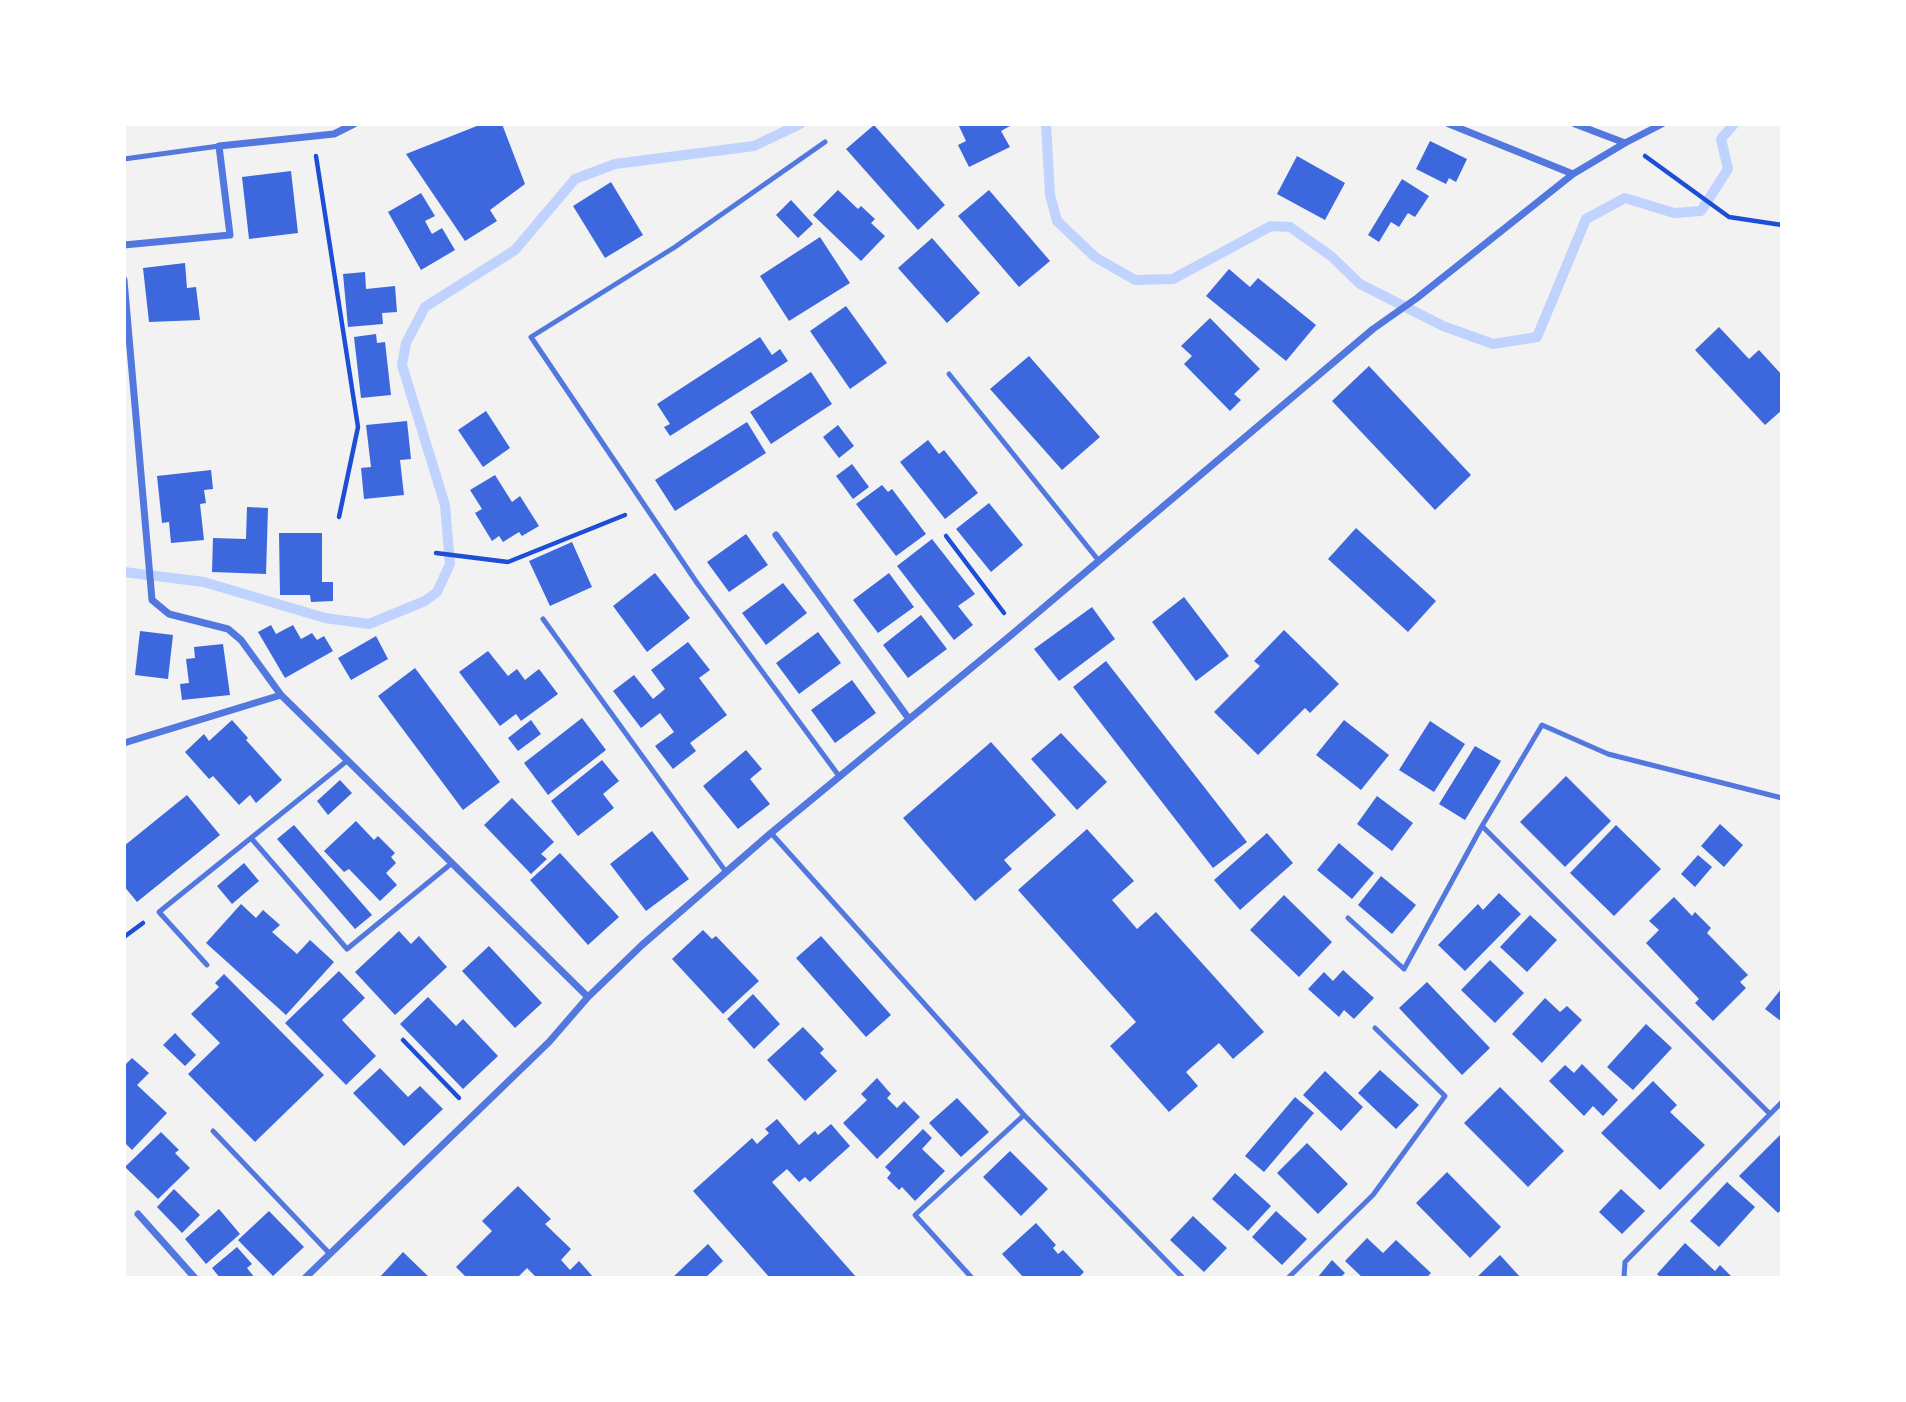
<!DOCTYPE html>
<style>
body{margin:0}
#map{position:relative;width:1906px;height:1402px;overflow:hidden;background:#f2f2f2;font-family:"Varela Round",sans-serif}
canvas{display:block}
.frame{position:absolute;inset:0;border:126px solid #fff;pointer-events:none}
</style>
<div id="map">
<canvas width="1906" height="1402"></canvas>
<div class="frame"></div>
</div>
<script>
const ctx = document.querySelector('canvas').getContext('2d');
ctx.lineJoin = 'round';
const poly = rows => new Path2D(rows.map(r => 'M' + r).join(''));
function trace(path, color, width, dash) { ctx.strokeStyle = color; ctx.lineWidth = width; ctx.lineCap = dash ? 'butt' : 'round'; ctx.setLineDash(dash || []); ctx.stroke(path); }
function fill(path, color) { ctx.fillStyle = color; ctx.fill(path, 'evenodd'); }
trace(poly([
 [1046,124,1050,195,1057,221,1095,257,1135,280,1173,279,1271,226,1290,227,1331,256,1360,284,1443,326,1493,344,1537,337,1586,219,1625,198,1674,213,1701,211,1728,169,1721,139,1734,124],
 [124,572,204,582,325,618,369,624,425,601,437,592,450,564,445,505,402,365,406,343,425,307,515,250,575,179,615,164,754,146,800,124]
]), '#bfd3fe', 10);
fill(poly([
 [482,124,502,124,525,184,490,210,497,221,465,241,406,154],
 [958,124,1009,124,1010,126,1001,131,1010,147,969,167,958,145,966,141],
 [874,125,945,205,918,230,846,149],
 [1430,141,1467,159,1456,182,1449,178,1446,184,1416,169],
 [1297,156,1345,183,1325,220,1277,194],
 [291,171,298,233,249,239,242,177],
 [1402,179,1429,196,1415,217,1408,213,1399,227,1391,222,1379,242,1368,235],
 [611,182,643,235,605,258,573,206],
 [838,190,858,209,861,206,875,219,871,223,885,236,861,261,813,215],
 [989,190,1050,261,1019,287,958,216],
 [421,193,435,216,425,221,432,234,442,228,455,250,421,270,388,212],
 [791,200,813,224,798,238,776,215],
 [820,237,850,283,789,321,760,276],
 [932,238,980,293,947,323,898,268],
 [185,263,187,288,196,287,200,320,149,322,143,268],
 [1229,269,1250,287,1258,278,1316,325,1286,361,1206,296],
 [365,272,366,289,395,286,397,312,382,313,383,324,348,327,343,274],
 [846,306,887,363,850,389,810,331],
 [1210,318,1260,369,1234,394,1241,400,1230,411,1184,364,1192,356,1181,346],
 [1719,327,1749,359,1759,350,1782,375,1782,410,1765,425,1695,350],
 [376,334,377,343,385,342,391,395,361,398,354,337],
 [760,337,772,355,780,349,788,361,670,436,664,427,670,424,657,404],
 [1029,356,1100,437,1062,470,990,389],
 [1369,366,1471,475,1435,510,1332,401],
 [811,372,832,404,771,444,750,412],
 [486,411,510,448,483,467,458,430],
 [407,421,411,459,400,460,404,495,364,499,361,468,371,467,366,425],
 [747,422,766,453,675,511,655,480],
 [838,425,854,446,839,458,823,437],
 [928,440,939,454,944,450,978,493,945,519,900,462],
 [852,464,869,487,853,499,836,476],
 [211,470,213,489,204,490,206,503,200,504,204,540,171,543,169,522,162,523,157,476],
 [495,475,512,502,520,496,539,526,522,536,519,532,503,542,499,536,492,541,475,513,482,509,470,490],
 [882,485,888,492,892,489,926,534,896,556,856,504],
 [989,503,1023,545,991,572,956,529],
 [247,507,268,508,266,574,212,572,213,538,246,539],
 [1356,528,1436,601,1408,632,1328,559],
 [279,533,322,533,322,582,333,582,333,601,311,602,310,595,280,595],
 [746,534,768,565,729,592,707,562],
 [932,539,975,594,958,606,973,625,954,640,897,566],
 [572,542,592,587,550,606,529,561],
 [655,573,690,618,647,652,613,606],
 [889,573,914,607,878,633,853,600],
 [783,583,807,613,766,645,742,613],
 [1184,597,1229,656,1196,681,1152,622],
 [1092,607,1115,639,1059,681,1034,649],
 [921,615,947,649,908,678,883,645],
 [271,625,276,634,293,625,301,639,312,633,317,640,324,636,333,651,285,678,258,632],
 [1284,630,1339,684,1310,713,1305,708,1258,755,1214,712,1260,666,1254,661],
 [140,631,173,635,168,679,135,675],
 [818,632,841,663,799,694,776,663],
 [376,636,388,659,351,680,338,658],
 [688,642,710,670,699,678,727,715,690,743,696,751,673,769,655,746,674,732,660,713,641,728,613,691,634,675,653,699,665,689,651,670],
 [223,644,230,695,182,700,180,684,189,683,186,659,195,658,194,647],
 [488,651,508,676,517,669,525,680,539,669,558,694,521,721,516,714,500,726,459,672],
 [1106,661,1247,842,1213,868,1073,687],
 [415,668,500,782,463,810,378,696],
 [852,680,876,713,835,743,811,710],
 [582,718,606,750,548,795,524,763],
 [232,720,248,738,246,740,282,780,256,803,250,795,239,805,213,776,209,779,185,752,204,734,209,741],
 [531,720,541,734,518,751,508,738],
 [1344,720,1389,755,1361,790,1316,755],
 [1430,721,1465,744,1434,792,1399,770],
 [1061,733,1107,782,1077,810,1031,759],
 [991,742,1056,815,1004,860,1012,869,975,901,903,818],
 [1475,746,1501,761,1465,820,1439,804],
 [746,750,762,769,750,779,770,804,738,829,703,786],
 [602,760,619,781,603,794,614,808,578,836,551,801],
 [1566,776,1611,821,1565,867,1520,822],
 [340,780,352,793,328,815,317,801],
 [187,795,220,835,137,902,124,886,124,846],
 [1377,796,1413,823,1392,851,1357,824],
 [512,798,554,842,541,854,547,859,531,874,484,825],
 [356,821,374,840,378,836,395,853,391,857,396,863,386,873,397,885,380,901,349,869,344,872,324,851],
 [1720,824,1743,845,1724,867,1701,846],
 [294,825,372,915,355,929,277,839],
 [1616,825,1661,869,1614,916,1570,873],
 [1087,829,1134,881,1112,900,1137,929,1156,912,1264,1032,1233,1059,1219,1043,1186,1072,1198,1086,1169,1112,1110,1046,1136,1022,1018,890],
 [652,831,689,879,646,911,610,864],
 [1267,833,1293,863,1240,910,1214,880],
 [1339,843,1374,873,1352,899,1317,870],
 [560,853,619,917,588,945,530,880],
 [1698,855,1712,867,1695,887,1681,874],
 [244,863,259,881,232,904,217,886],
 [1381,876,1416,905,1392,934,1358,905],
 [1499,893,1521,914,1465,971,1438,945,1478,904,1483,910],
 [1284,895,1332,942,1299,977,1250,930],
 [1674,897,1692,916,1695,912,1711,928,1707,933,1748,975,1740,982,1746,988,1713,1021,1695,1003,1699,999,1646,943,1659,930,1649,921],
 [241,904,256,918,263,910,280,925,272,932,297,954,310,940,334,962,286,1015,206,943],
 [1530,915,1557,940,1527,972,1500,947],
 [703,930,712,939,716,936,759,981,723,1014,672,959],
 [399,931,411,944,419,936,447,967,395,1015,355,972],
 [821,936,891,1015,866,1037,796,958],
 [489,946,542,1003,515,1028,462,971],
 [1490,960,1524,993,1495,1023,1461,990],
 [1343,970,1374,998,1354,1019,1344,1010,1339,1017,1308,989,1324,972,1333,981],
 [339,971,365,998,342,1020,376,1056,346,1085,285,1023],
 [224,974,324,1075,255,1142,188,1074,220,1043,191,1014,219,987,215,983],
 [1427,982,1490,1048,1462,1075,1399,1008],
 [1782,988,1782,1022,1765,1009],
 [753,994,780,1024,754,1049,727,1019],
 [428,997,456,1026,463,1019,498,1056,463,1089,400,1024],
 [1545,998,1560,1012,1567,1006,1582,1020,1542,1063,1512,1034],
 [1646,1024,1672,1048,1633,1090,1607,1067],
 [803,1027,824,1049,820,1053,837,1071,805,1101,767,1060],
 [175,1033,196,1055,185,1066,163,1045],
 [132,1058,149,1073,137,1085,167,1113,132,1150,124,1142,124,1066],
 [1582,1064,1618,1100,1603,1116,1593,1106,1584,1116,1549,1081,1565,1065,1574,1073],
 [380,1068,408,1097,420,1086,443,1109,404,1146,353,1093],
 [1380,1070,1419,1105,1396,1129,1358,1093],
 [1325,1071,1363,1107,1341,1131,1303,1095],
 [877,1078,891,1094,887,1098,897,1108,904,1101,920,1117,877,1159,843,1123,867,1100,861,1094],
 [1653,1081,1677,1105,1670,1112,1705,1145,1660,1190,1601,1133],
 [1500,1087,1564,1151,1528,1187,1464,1123],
 [1295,1097,1314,1113,1264,1172,1245,1156],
 [957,1098,989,1132,961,1157,929,1123],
 [777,1119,799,1145,815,1131,818,1135,831,1124,850,1146,810,1182,805,1177,799,1182,787,1169,772,1182,857,1278,770,1278,693,1191,752,1138,757,1144,769,1133,765,1129],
 [923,1129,932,1138,922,1149,945,1171,915,1201,902,1187,899,1190,887,1178,891,1173,885,1167],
 [161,1132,179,1150,175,1153,190,1168,158,1199,125,1167],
 [1782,1133,1782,1209,1778,1213,1739,1176],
 [1307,1143,1348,1184,1318,1214,1277,1173],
 [1010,1151,1048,1189,1021,1216,983,1177],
 [1447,1172,1501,1227,1470,1258,1416,1203],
 [1235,1173,1271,1206,1248,1231,1212,1199],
 [1727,1182,1755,1207,1719,1247,1690,1221],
 [518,1186,551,1219,545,1224,571,1249,561,1260,570,1270,579,1261,594,1278,537,1278,527,1268,517,1278,467,1278,456,1267,492,1231,482,1221],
 [174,1189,200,1215,182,1233,157,1207],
 [1621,1189,1645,1211,1622,1234,1599,1212],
 [219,1209,240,1234,206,1264,185,1239],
 [269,1211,304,1247,273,1276,238,1240],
 [1276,1211,1307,1239,1282,1265,1252,1237],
 [1193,1216,1227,1248,1204,1272,1170,1240],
 [1036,1223,1056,1245,1053,1248,1058,1254,1063,1250,1084,1272,1078,1278,1024,1278,1002,1254],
 [1367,1238,1383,1253,1396,1240,1431,1273,1426,1278,1363,1278,1345,1261],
 [1685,1243,1715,1271,1720,1265,1733,1278,1661,1278,1657,1274],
 [708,1244,723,1261,705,1278,672,1278],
 [237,1247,252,1264,247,1268,255,1278,220,1278,212,1268],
 [403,1252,430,1278,379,1278],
 [1500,1255,1521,1278,1476,1278],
 [1332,1260,1345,1273,1340,1278,1317,1278]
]), '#3d67dc');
trace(poly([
 [316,156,358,427,339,517],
 [1645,156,1729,217,1782,225],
 [946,536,1004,613],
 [436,553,508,562,625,515],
 [124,937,143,923],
 [403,1040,459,1098]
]), '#1d4ed8', 4.5);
trace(poly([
 [825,142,675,247,531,337,697,583,839,776],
 [124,159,219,146],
 [949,374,1099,561],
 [543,619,726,872],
 [771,833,1024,1115,1183,1278],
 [251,838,347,949,452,863],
 [1348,918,1404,969,1482,826],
 [207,965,159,912,348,760],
 [1770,1114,1482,826,1542,725,1608,754,1782,798],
 [213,1131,330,1254],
 [972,1278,915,1215,1024,1115],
 [1288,1278,1373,1195,1445,1096,1375,1028],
 [1624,1278,1625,1262,1782,1102]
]), '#5277de', 5);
trace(poly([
 [1449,124,1573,174],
 [1575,124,1625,143],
 [124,245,230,235,219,146,334,134,354,124],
 [124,280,152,600,169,614,228,629,241,640,281,695,588,997],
 [776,535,909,719],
 [124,743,281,695],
 [138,1214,195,1278],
 [305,1278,549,1042,588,997,642,945,771,833,1010,636,1373,329,1417,298,1573,174,1625,143,1662,124]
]), '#5277de', 7);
</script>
